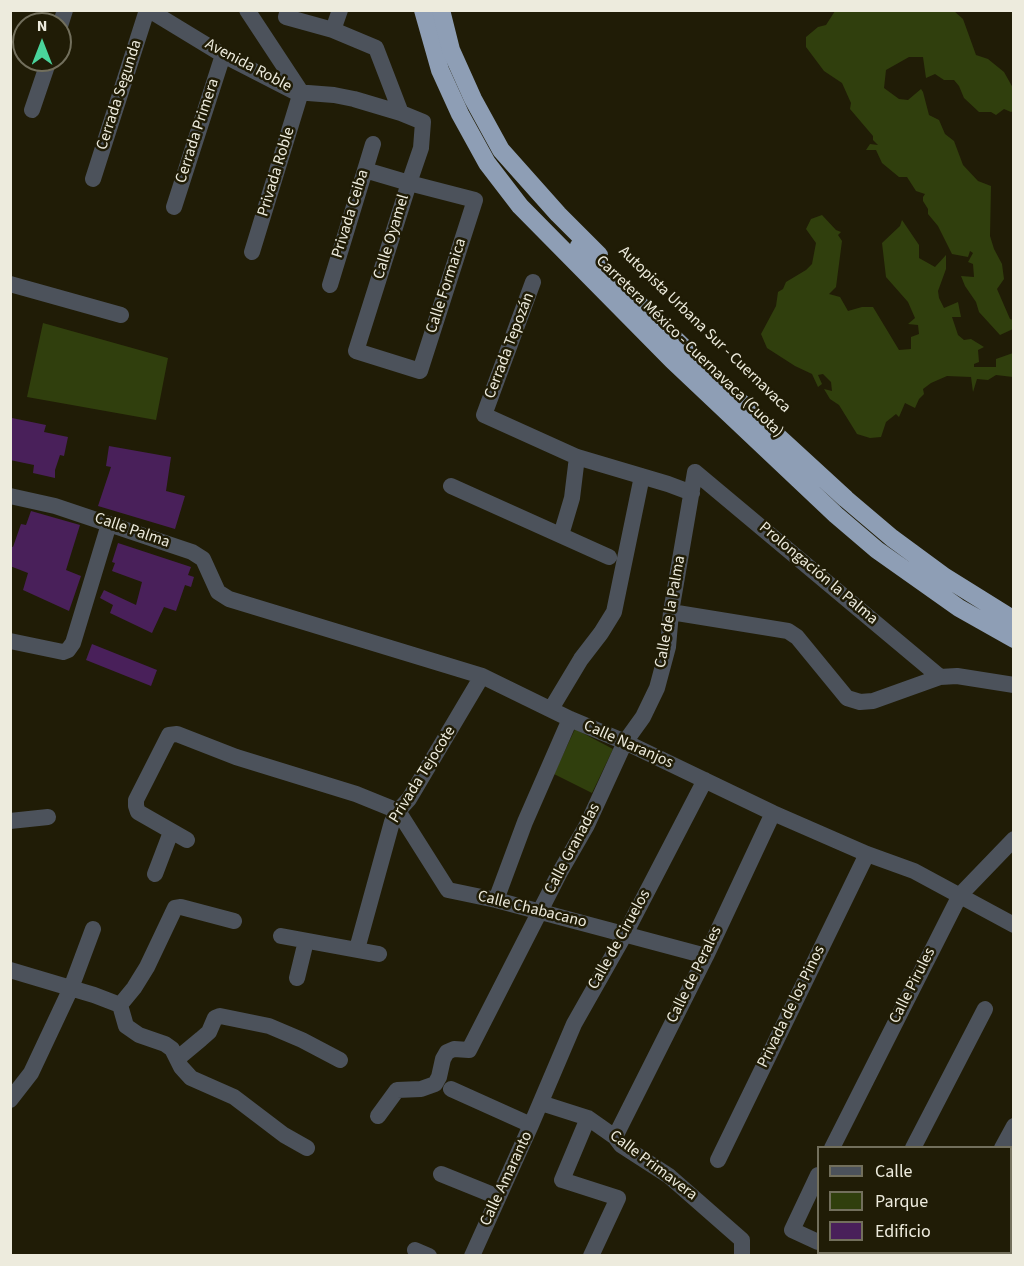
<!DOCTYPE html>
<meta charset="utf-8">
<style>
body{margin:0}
#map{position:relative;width:1024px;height:1266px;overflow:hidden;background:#201c06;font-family:"Source Sans 3",sans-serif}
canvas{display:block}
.frame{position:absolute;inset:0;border:12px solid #edebdd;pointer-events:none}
.legend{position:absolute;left:817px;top:1146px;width:195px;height:108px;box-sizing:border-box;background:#201c06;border:2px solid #726f5c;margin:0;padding:8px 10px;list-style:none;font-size:18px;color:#edebdd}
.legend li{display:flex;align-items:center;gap:12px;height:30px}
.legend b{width:30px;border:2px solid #726f5c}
.north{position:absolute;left:12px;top:12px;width:60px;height:60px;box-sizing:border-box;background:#201c06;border:2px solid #726f5c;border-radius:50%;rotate:0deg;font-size:16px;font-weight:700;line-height:24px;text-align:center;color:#edebdd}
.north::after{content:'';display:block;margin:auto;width:21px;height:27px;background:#4ad49c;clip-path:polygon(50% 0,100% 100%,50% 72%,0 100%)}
</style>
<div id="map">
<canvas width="1024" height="1266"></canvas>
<div class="frame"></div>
<ul class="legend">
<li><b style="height:8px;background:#4c525b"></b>Calle</li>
<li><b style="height:16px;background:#303f0d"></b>Parque</li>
<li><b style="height:16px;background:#49205a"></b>Edificio</li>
</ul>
<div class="north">N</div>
</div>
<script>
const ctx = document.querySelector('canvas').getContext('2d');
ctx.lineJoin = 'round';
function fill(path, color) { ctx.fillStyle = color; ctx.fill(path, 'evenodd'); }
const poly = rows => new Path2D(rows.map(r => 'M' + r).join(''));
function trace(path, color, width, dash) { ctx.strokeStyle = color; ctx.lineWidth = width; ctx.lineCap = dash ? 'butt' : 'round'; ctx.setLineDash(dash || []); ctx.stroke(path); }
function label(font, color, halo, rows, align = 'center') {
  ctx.font = font + ' "Source Sans 3",sans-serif'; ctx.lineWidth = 5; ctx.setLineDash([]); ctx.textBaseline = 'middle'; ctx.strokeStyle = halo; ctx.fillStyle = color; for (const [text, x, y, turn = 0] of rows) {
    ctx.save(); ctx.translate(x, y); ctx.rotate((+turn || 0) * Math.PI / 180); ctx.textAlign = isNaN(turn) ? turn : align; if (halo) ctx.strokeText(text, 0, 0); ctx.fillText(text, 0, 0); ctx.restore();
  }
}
fill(poly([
 [835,11,954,11,963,19,976,55,988,59,1004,72,1013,88,1013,111,1011,112,1004,109,996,115,991,112,979,112,964,98,959,86,954,80,944,80,935,74,926,78,923,57,909,57,886,70,884,88,899,99,908,100,921,89,923,92,929,115,939,120,945,134,954,141,963,165,978,181,991,186,990,236,994,249,1002,264,1004,279,997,289,1010,319,1013,320,1013,329,1000,335,979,312,976,302,965,286,961,276,974,277,973,264,968,262,973,253,970,251,968,257,952,254,938,226,928,214,928,209,923,201,923,197,925,194,916,191,907,177,899,177,882,163,876,150,866,150,870,144,878,145,873,140,873,136,850,109,851,103,842,83,824,71,806,47,806,37,818,27,826,25],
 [822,215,836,230,841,232,838,235,842,241,836,287,829,294,840,297,848,311,862,307,873,307,899,350,911,349,911,337,919,334,918,325,908,324,915,318,908,302,886,277,882,243,900,226,902,220,919,245,919,258,935,267,946,255,946,269,938,291,939,298,944,308,958,302,961,317,952,317,958,335,964,340,971,339,984,347,978,350,979,362,974,364,974,367,996,367,996,359,1013,353,1013,377,996,375,988,380,977,379,973,392,971,377,947,376,931,383,923,389,924,394,919,399,915,408,905,403,899,417,896,414,886,422,881,437,870,438,857,434,839,405,830,399,824,389,832,391,831,382,823,374,818,375,822,384,818,387,812,374,795,366,767,348,761,334,776,306,778,292,783,289,786,282,806,270,812,264,816,243,806,229,811,219],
 [43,323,168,358,156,420,27,397],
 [575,729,613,749,592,793,554,774]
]), '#303f0d');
fill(poly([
 [12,418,46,425,44,432,68,437,64,456,60,455,55,470,55,478,33,473,34,465,10,460,10,423],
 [109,446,171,457,166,491,185,496,175,529,98,506,111,467,106,466],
 [31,511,80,525,66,570,81,576,69,611,23,590,28,573,10,566,10,546,13,547,21,524,26,525],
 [118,543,191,567,188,575,194,577,191,587,185,585,176,611,164,607,152,633,110,613,113,605,100,598,104,590,136,605,142,582,112,571,115,563,112,562],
 [92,644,157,670,151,686,86,660]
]), '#49205a');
trace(poly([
 [149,10,223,55,295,92,334,95,354,99,401,113,423,122,421,148,409,183,356,351,420,371,475,200,409,183,365,170],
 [247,10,301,92,252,252],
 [288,10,286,17,333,30,376,48,401,113],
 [60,26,65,10],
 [333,30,340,10],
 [32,110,49,60],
 [93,179,147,10],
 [174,207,223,55],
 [533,282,484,415,577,457,668,484,692,493],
 [10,284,121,315],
 [330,285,373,144],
 [695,472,940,677],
 [451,486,609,557],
 [10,496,55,506,192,552,203,559,218,592,229,599,482,676,570,719,625,742,773,813,867,854,914,871,1014,925],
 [561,535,572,498,577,457],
 [671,612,788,631,797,637,847,698,860,702,873,701,940,677,957,676,1014,685],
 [10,641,63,652,68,650,73,643,109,524],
 [551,709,581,659,601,633,614,612,642,476],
 [10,821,48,817],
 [187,840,138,812,136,806,136,800,169,735,177,734,236,757,356,794,398,811,448,890,496,900,706,956],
 [155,874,171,832],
 [496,900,525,822,570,719],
 [281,936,379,954],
 [357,949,392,822,398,811,409,799,482,676],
 [10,970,94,995,120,1005,126,1026,139,1035,165,1044,172,1049,181,1067,191,1078,234,1097,284,1135,307,1148],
 [297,978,306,941],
 [120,1005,134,988,147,967,175,908,181,907,234,921],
 [177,1059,201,1039,209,1032,215,1018,220,1016,269,1026,302,1040,340,1060],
 [451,1089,531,1125],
 [10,1100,31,1073,71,988,93,929],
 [541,1103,588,1118,615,1137,621,1145,669,1176,742,1240,742,1256],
 [378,1116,397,1090,421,1089,435,1084,439,1077,443,1059,447,1052,454,1049,469,1050,560,872,587,825,625,742,643,717,657,688,668,647,671,612,695,472],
 [588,1118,562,1180,618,1198,591,1256],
 [615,1137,706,956,773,813],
 [832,1148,960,895,1014,839],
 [913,1148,985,1009],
 [1002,1148,1014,1126],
 [718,1160,867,854],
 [441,1174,498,1197],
 [818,1175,792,1230,818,1242],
 [415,1250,429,1256],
 [842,1252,848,1256],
 [472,1256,531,1125,574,1024,625,934,705,780],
 [941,1256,943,1252]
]), '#4c525b', 16);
trace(poly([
 [423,10,440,70,460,114,487,163,520,206,672,360,836,515,877,550,959,608,1014,639],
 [579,246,737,399,846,499,892,538,945,577,1014,620]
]), '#8e9eb5', 18);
trace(poly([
 [441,10,451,50,473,99,501,150,558,214,599,255]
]), '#8e9eb5', 18);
label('16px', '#edebdd', '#201c06', [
 ["Avenida Roble",248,66,28],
 ["Cerrada Segunda",120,95,-72],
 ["Cerrada Primera",198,131,-72],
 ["Privada Roble",277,172,-73],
 ["Privada Ceiba",351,214,-73],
 ["Calle Oyamel",392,237,-73],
 ["Calle Formaica",447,286,-72],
 ["Autopista Urbana Sur - Cuernavaca",704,330,44],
 ["Cerrada Tepozán",510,346,-69],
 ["Carretera México - Cuernavaca (Cuota)",689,347,44],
 ["Calle Palma",132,531,19],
 ["Prolongación la Palma",818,574,40],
 ["Calle de la Palma",671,612,-80],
 ["Calle Naranjos",628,745,24],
 ["Privada Tejocote",423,775,-58],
 ["Calle Granadas",573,849,-62],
 ["Calle Chabacano",532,910,14],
 ["Calle de Ciruelos",620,940,-61],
 ["Calle de Perales",695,975,-64],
 ["Calle Pirules",913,986,-63],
 ["Privada de los Pinos",792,1007,-64],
 ["Calle Primavera",653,1166,37],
 ["Calle Amaranto",507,1179,-65]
]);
</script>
